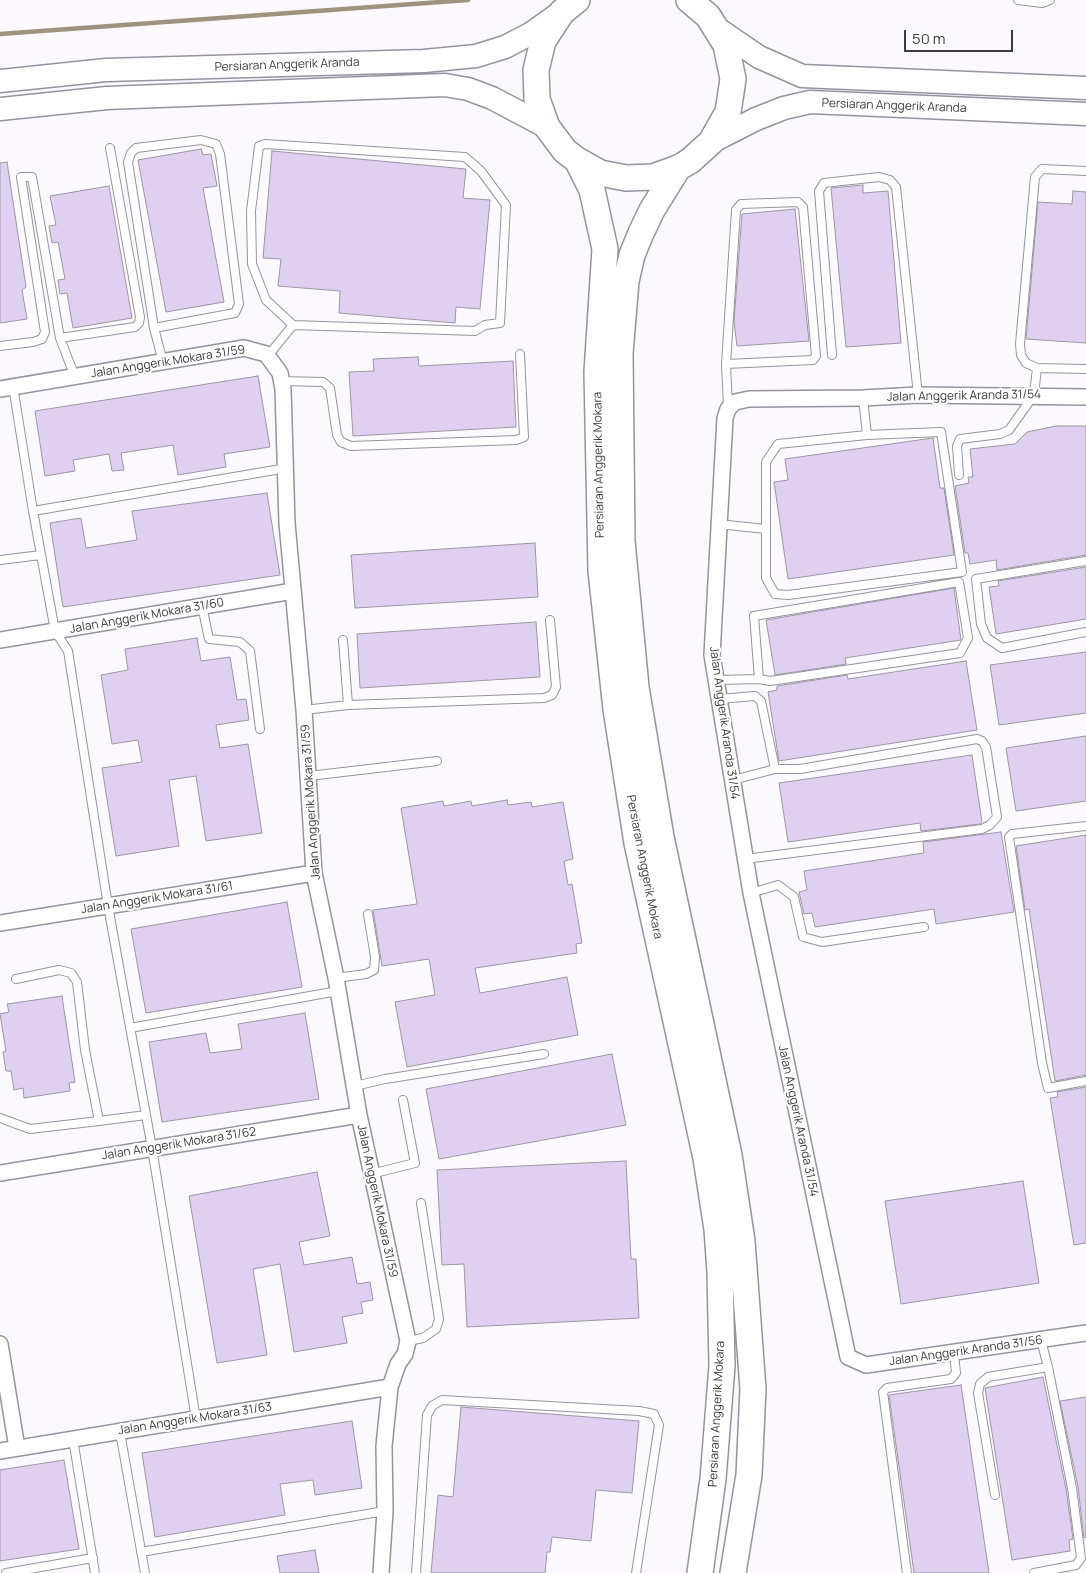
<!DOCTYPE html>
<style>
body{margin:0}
#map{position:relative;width:1086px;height:1573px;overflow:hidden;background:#fbf9fe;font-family:Manrope,sans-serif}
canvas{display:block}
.scale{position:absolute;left:904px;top:30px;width:109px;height:22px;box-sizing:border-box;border:2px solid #3d3b40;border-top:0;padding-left:6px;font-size:15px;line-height:18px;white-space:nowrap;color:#3d3b40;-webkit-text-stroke:4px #fff;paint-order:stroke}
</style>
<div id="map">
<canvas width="1086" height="1573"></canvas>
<div class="scale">50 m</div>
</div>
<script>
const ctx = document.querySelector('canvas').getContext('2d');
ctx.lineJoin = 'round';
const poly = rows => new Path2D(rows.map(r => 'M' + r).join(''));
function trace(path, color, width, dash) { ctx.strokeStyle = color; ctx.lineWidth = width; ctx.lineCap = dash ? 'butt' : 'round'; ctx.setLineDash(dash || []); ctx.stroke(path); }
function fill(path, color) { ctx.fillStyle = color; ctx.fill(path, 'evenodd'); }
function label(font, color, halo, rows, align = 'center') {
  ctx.font = font + ' Manrope,sans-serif'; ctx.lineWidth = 4.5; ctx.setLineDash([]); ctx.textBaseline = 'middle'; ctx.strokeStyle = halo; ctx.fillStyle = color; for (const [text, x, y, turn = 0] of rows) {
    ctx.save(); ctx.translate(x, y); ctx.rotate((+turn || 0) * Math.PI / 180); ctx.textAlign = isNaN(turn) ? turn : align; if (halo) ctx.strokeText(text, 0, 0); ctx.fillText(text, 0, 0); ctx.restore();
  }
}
trace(poly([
 [0,34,468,0]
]), '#a0937e', 4.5);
const building = poly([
 [201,149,203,155,211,154,217,186,203,188,224,302,166,312,138,160,201,149],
 [272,151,466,169,463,198,490,200,480,309,456,307,455,323,339,313,340,291,278,286,281,259,263,258,272,151],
 [7,162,26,287,22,290,27,319,0,323,0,163,7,162],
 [863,185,863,193,888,191,901,343,846,347,831,188,863,185],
 [109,186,132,318,73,328,67,293,60,294,58,280,65,279,58,242,52,243,49,226,56,225,50,196,109,186],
 [1073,191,1086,192,1086,343,1026,339,1038,202,1072,204,1073,191],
 [795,209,809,341,737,346,734,321,742,214,795,209],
 [418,357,419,366,513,361,516,427,353,436,349,372,374,371,373,359,418,357],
 [258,376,270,447,224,454,226,467,178,475,173,445,121,453,124,470,112,471,109,454,73,460,75,471,45,476,35,411,258,376],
 [1056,426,1086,426,1086,555,997,570,996,560,970,564,968,553,965,553,955,486,969,483,968,477,973,477,970,449,1015,444,1027,432,1056,426],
 [933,438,940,488,944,488,954,555,788,579,774,482,788,480,785,459,933,438],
 [267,493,280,575,63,607,50,523,81,518,86,548,137,540,132,511,267,493],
 [535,543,538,597,355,608,351,555,535,543],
 [1086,567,1086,619,996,634,989,587,999,586,998,581,1086,567],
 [954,588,961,640,845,658,846,664,775,675,766,620,954,588],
 [536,622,540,677,360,688,357,634,536,622],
 [197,638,201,661,230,657,237,700,246,699,249,720,216,725,220,748,248,744,262,833,206,841,196,776,169,780,179,846,116,856,102,768,142,762,138,740,112,744,101,675,128,670,125,649,197,638],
 [1086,652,1086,713,999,725,990,665,1086,652],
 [966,661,977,730,779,761,768,692,777,690,777,686,847,675,848,679,966,661],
 [1086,736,1086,801,1016,811,1006,748,1086,736],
 [972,755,982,822,980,824,921,831,920,823,788,842,779,783,972,755],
 [507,800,508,805,531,802,532,807,563,802,573,859,564,861,568,885,572,884,582,943,576,944,577,953,475,968,480,993,567,977,578,1035,407,1067,395,1002,435,995,429,959,382,966,373,910,417,904,401,808,443,801,444,806,471,801,472,806,507,800],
 [1001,832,1014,912,936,924,934,909,815,927,812,913,804,914,799,892,807,890,804,871,924,853,923,842,1001,832],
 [1086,835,1086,1075,1055,1081,1029,909,1025,910,1016,846,1086,835],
 [287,902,302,987,146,1013,131,929,287,902],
 [62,996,75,1082,69,1083,70,1091,24,1098,23,1088,14,1090,11,1071,6,1071,3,1052,6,1051,0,1014,9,1012,7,1004,62,996],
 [305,1013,319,1099,162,1122,149,1042,206,1033,210,1053,242,1049,238,1024,305,1013],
 [612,1054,626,1125,439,1159,426,1089,612,1054],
 [1086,1087,1086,1243,1074,1245,1050,1098,1058,1097,1057,1092,1086,1087],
 [626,1161,631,1259,636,1259,639,1318,467,1327,464,1264,442,1265,437,1170,626,1161],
 [317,1172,330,1236,299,1242,304,1265,352,1257,357,1284,370,1282,373,1300,361,1302,363,1313,342,1317,347,1343,294,1352,280,1264,253,1269,267,1355,217,1363,189,1196,317,1172],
 [1023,1181,1039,1283,901,1304,885,1201,1023,1181],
 [1043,1377,1066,1489,1073,1539,1069,1540,1070,1551,1012,1560,985,1388,1043,1377],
 [961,1385,989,1573,914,1573,889,1395,961,1385],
 [1086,1397,1086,1537,1084,1538,1078,1487,1060,1401,1086,1397],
 [461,1407,639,1421,632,1493,596,1490,591,1541,552,1537,550,1552,547,1552,545,1573,431,1573,438,1495,453,1497,461,1407],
 [352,1421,362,1488,315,1495,313,1480,280,1484,285,1515,155,1537,142,1453,352,1421],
 [64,1460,79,1549,0,1561,0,1470,64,1460],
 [315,1550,319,1573,280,1573,277,1556,315,1550]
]);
fill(building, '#dfd0f1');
trace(building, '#9c96a3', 1);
const service = poly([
 [1018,0,1042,3,1050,0],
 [1086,171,1042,169,1035,177,1020,344,1021,355,1026,363,1037,368,1086,369],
 [154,328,235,313,239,304,220,154,216,144,201,140,136,148,131,153,128,162,154,328,163,362],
 [60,338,135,327,139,323,140,317,110,148],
 [0,346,33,342,42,339,45,332,21,177,32,177,60,338,75,377],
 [832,355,819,191,824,183,879,177,890,180,896,187,918,395],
 [267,357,293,325,475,331,485,325,500,323,506,205,481,171,465,157,265,144,259,146,251,211,252,264,266,300,293,325],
 [726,364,813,360,816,356,803,207,798,202,741,204,736,210,726,364,728,407],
 [282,381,323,382,330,388,337,435,341,442,351,446,516,440,524,437,520,354],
 [13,386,33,511,55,631,68,651,108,906,152,1148,196,1419],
 [863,398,867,435,778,444,766,462,766,578,775,594,788,595,962,572,941,432,867,435],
 [959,475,957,446,960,439,1000,434,1009,430,1034,395,1037,368],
 [33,511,287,468],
 [718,524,766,529],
 [0,560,41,555],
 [1086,561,976,579,981,624,987,638,1002,648,1086,632],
 [202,606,209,639,240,642,250,651,260,729],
 [343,640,348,705,544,698,552,695,556,687,550,620],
 [716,680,759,679,770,681,960,653,968,638,959,582,754,616,759,679],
 [719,699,755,696,761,701,775,769,733,780],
 [304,710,348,705],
 [309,776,437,761],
 [1086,826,1012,834,1009,837,1042,1063,1048,1088,1086,1081],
 [745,859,982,829,990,825,997,817,986,747,982,741,977,739,800,769,775,769],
 [751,893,778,885,794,897,803,937,822,942,924,927],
 [336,978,366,974,374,970,375,957,368,914],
 [130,1028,338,991],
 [355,1086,385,1079,544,1054],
 [0,1118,30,1129,99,1121,85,1050,77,982,71,973,59,970,16,979],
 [99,1121,146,1115],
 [371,1174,415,1163,403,1100],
 [1041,1340,1048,1367],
 [408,1341,423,1338,436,1329,439,1319,421,1203],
 [120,1432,145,1573],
 [73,1439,95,1573],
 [995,1495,978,1393,980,1384,988,1377,1048,1367,1072,1488,1081,1558,1076,1565,1034,1573],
 [141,1552,385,1511],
 [6,1573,93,1558],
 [416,1573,427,1415,432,1406,442,1400,639,1411,654,1414,659,1425,636,1573],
 [907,1573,883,1392,887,1388,951,1379,956,1373,954,1354]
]);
const minor = poly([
 [0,389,244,348,266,354,280,373,283,389,287,523,304,710,314,873,336,978,359,1115,408,1341,405,1354,398,1364,390,1387,384,1446,385,1511,381,1573],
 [1086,397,918,395,863,398,749,399,735,402,728,409,725,418,712,655,751,893,848,1357,866,1365,1086,1333],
 [0,640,293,591],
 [0,923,314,873],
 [0,1173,359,1115],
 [0,1344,17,1448],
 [0,1451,390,1387]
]);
const secondary = poly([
 [718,29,759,57,802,76,1086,88],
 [0,81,106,70,424,61,476,56,505,47,532,33,560,13],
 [0,109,107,98,445,85,468,89,492,98,547,127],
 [711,142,756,119,784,108,810,102,1086,114]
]);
const primary = poly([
 [577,0,562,12,543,41,536,70,537,99,547,127,565,151,577,160,600,173,626,178,653,177,678,168,690,161,711,142,728,112,733,79,726,45,708,16,689,0],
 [577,160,592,190,605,249,597,372,601,571,616,709,637,843,706,1158,717,1229,720,1272,722,1366,713,1479,700,1573],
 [678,168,652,210,641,233,632,255,626,281,620,353,622,541,636,687,661,837,729,1155,742,1241,753,1389,749,1475,733,1573]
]);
trace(service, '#98929f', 10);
trace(minor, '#98929f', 18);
trace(secondary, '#98929f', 25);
trace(primary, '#98929f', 28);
trace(service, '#fff', 8);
trace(minor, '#fff', 15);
trace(secondary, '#fff', 22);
trace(primary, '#fff', 25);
label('12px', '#3d3b40', '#fff', [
 ["Persiaran Anggerik Aranda",287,65,-2],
 ["Persiaran Anggerik Aranda",894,106,2],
 ["Jalan Anggerik Mokara 31/59",168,362,-9],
 ["Jalan Anggerik Aranda 31/54",964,396,-1],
 ["Persiaran Anggerik Mokara",599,465,-91],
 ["Jalan Anggerik Mokara 31/60",147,616,-10],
 ["Jalan Anggerik Aranda 31/54",724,723,82],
 ["Jalan Anggerik Mokara 31/59",311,802,-94],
 ["Persiaran Anggerik Mokara",644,867,79],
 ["Jalan Anggerik Mokara 31/61",157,898,-9],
 ["Jalan Anggerik Aranda 31/54",798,1121,78],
 ["Jalan Anggerik Mokara 31/62",179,1144,-9],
 ["Jalan Anggerik Mokara 31/59",377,1201,78],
 ["Jalan Anggerik Aranda 31/56",966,1351,-8],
 ["Persiaran Anggerik Mokara",717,1414,-87],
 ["Jalan Anggerik Mokara 31/63",195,1419,-9]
]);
</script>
